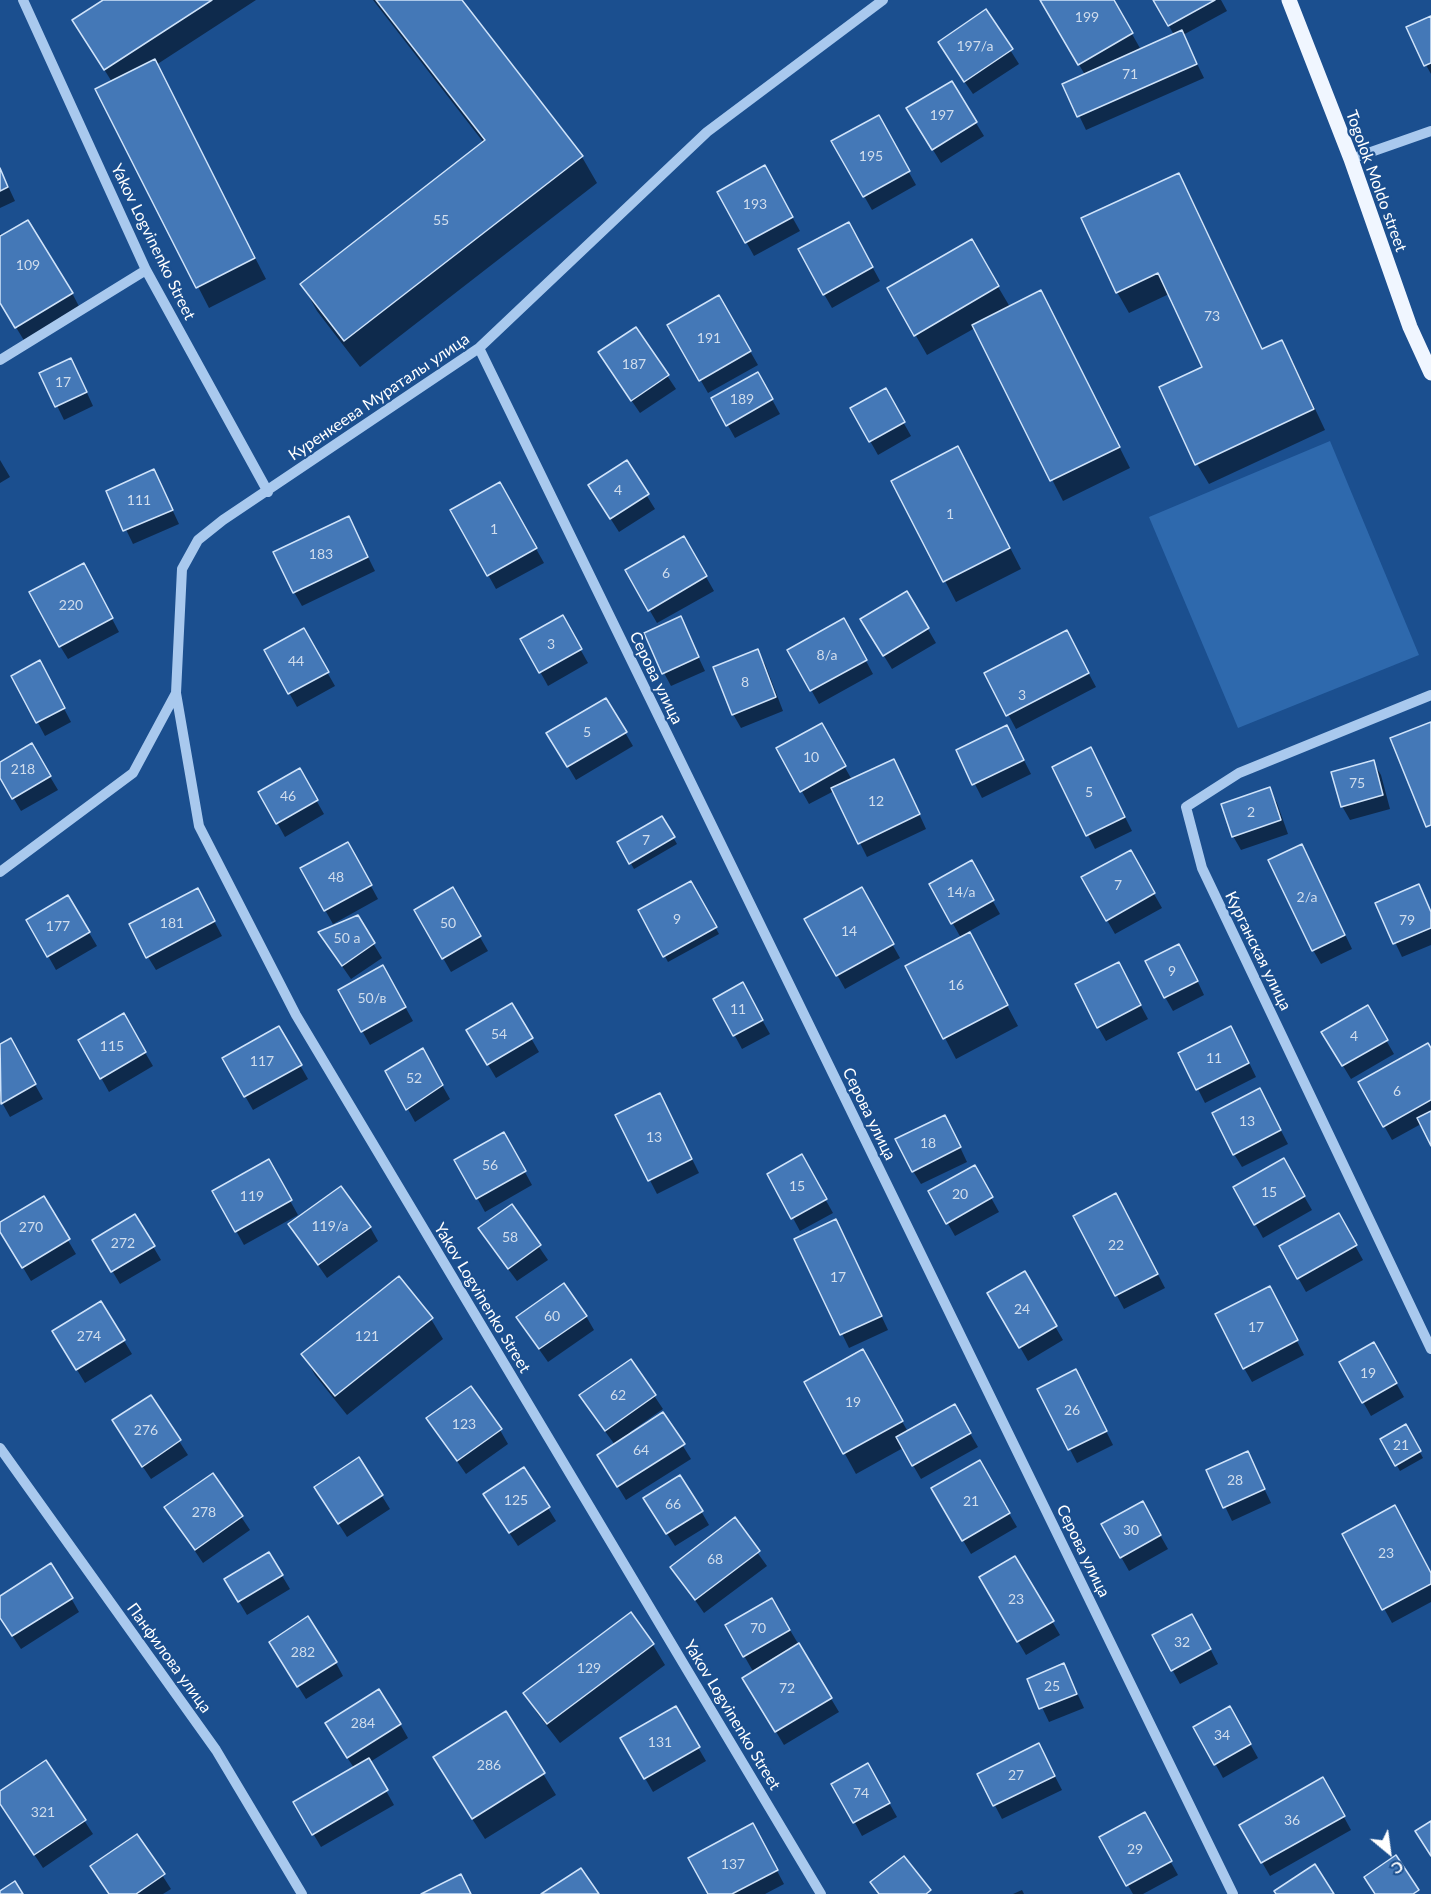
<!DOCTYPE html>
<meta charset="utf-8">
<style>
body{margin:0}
#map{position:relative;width:1431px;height:1894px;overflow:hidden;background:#1b4f8f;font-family:Lato,sans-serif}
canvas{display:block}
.north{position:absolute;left:1359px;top:1822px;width:60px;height:60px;-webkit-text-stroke:4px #1b4f8f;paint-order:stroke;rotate:151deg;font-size:16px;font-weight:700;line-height:24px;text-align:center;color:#fff}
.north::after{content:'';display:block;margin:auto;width:21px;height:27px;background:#fff;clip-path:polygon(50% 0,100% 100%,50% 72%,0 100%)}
</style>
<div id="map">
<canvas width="1431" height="1894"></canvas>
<div class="north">С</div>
</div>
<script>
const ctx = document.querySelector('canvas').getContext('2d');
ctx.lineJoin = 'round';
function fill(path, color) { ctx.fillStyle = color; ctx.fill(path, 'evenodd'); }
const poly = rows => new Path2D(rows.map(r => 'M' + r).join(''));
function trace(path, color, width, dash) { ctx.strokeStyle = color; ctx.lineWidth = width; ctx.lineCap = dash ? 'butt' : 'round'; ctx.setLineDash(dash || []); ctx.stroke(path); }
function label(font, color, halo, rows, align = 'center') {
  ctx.font = font + ' Lato,sans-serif'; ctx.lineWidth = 4.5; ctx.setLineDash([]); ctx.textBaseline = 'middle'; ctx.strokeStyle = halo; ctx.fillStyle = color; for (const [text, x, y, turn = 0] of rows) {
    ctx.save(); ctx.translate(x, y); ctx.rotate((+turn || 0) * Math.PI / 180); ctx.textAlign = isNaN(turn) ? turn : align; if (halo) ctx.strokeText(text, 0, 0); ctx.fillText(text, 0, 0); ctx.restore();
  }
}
fill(poly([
 [1330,441,1419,655,1238,728,1149,517]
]), '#2e69ad');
fill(poly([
 [105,0,256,0,156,65,266,279,209,308,97,90,112,82,74,21],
 [373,0,460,0,582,157,597,183,360,367,317,311,302,284,484,143],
 [1042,0,1113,0,1141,50,1174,35,1155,0,1221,0,1227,11,1183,35,1204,78,1086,130,1064,84,1085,75],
 [986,12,1019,64,973,94,947,56],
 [1431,17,1431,74,1426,65],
 [878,117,916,185,872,210,833,141],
 [916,122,976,123,984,136,941,163],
 [764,167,800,231,754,256,719,193],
 [0,169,15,201,0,208],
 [1178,174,1190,195,1263,350,1281,342,1293,362,1325,430,1209,484,1197,464,1204,368,1169,294,1129,313,1117,292],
 [0,233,2,237,72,293,83,314,28,347,0,301],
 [856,237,880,281,832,308,824,294],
 [971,241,1010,307,1041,292,1130,468,1063,501,975,328,927,355,889,289],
 [719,297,758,365,708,393,669,325],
 [636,329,676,389,640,413,608,366],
 [41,373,78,373,93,406,64,420],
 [758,374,780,414,735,438,713,399],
 [885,390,911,436,878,455,852,409],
 [0,460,10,477,0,483],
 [626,462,655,509,619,532,598,499],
 [969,468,1021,569,956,602,893,481],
 [154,471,179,524,133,544,108,492],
 [500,484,544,563,496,589,452,510],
 [348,517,375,571,302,606,294,592],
 [684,538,714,591,657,623,627,571],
 [91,579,119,632,68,659,60,646],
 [907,593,936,643,892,669,862,620],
 [562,617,588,663,548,686,522,639],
 [680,618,705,671,671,686,664,673],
 [844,620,873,674,819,704,789,650],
 [303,630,335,686,297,707,266,651],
 [1074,646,1096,687,1016,729,986,673],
 [757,651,765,664,783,711,741,728,733,714],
 [13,676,47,676,71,722,45,736],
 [606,700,633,746,576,780,548,733],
 [821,725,852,780,901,774,926,829,867,857,834,791,809,804,778,749],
 [1007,727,1031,774,982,798,958,751],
 [31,745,58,790,21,811,0,775,0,764],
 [1373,762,1381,775,1390,809,1350,820,1342,806],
 [1098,763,1132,831,1095,849,1054,767],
 [299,770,324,814,285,837,260,792],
 [1269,789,1277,803,1288,834,1241,850,1233,836],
 [662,818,677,844,634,869,619,842],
 [348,844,378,899,333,924,302,869],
 [1130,852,1162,908,1115,934,1083,878],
 [1309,859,1352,949,1321,964,1313,950],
 [971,862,1000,914,968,932,1018,1026,956,1059,945,1038,961,938,931,885],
 [691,883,719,934,668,962,640,911],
 [1418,886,1431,911,1431,945,1402,957,1377,904],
 [452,889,488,951,451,972,416,911],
 [861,889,900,958,845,989,806,919],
 [68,897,97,946,56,970,28,920],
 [205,904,222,936,156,970,148,957],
 [357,917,382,958,351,979,328,946],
 [1187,959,1204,995,1173,1011,1165,997],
 [383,967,413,1021,370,1045,340,991],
 [1126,978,1148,1019,1106,1041,1098,1027],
 [742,984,770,1034,742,1049,715,999],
 [512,1005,539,1052,496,1078,468,1031],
 [1367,1007,1394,1054,1351,1079,1323,1033],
 [123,1015,153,1066,109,1092,80,1040],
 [279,1028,308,1079,253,1110,224,1059],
 [10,1040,43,1099,10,1117,0,1099,0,1046],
 [1239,1042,1256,1077,1205,1103,1198,1089],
 [422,1050,450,1099,415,1122,387,1071],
 [1431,1051,1431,1143,1421,1124,1392,1140,1360,1083],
 [1267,1104,1288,1144,1242,1167,1234,1154],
 [667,1109,699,1173,657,1194,617,1116],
 [952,1130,967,1162,921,1184,913,1171],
 [504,1134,532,1185,485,1212,456,1160],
 [801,1156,833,1213,800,1231,769,1174],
 [1283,1160,1312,1210,1263,1238,1235,1188],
 [268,1161,298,1215,244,1245,214,1191],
 [974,1167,999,1212,955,1236,930,1192],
 [43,1198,76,1254,31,1281,0,1229,0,1224],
 [511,1206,548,1260,517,1281,488,1242],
 [1124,1209,1165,1288,1124,1309,1075,1216],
 [1338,1215,1363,1260,1306,1292,1281,1247],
 [135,1216,161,1260,120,1284,94,1240],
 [290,1225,370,1227,378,1241,327,1278],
 [843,1235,888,1330,849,1348,796,1240],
 [1024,1273,1063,1340,1028,1361,989,1293],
 [1277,1302,1304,1355,1252,1382,1244,1368],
 [101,1303,132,1354,85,1383,62,1345],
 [586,1316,594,1330,548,1362,526,1331],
 [431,1319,443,1339,347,1415,315,1375,303,1354],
 [1374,1344,1404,1397,1371,1416,1341,1363],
 [631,1361,663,1409,630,1432,631,1435,663,1414,691,1459,626,1500,607,1469,615,1445,589,1409],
 [874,1372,908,1432,954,1406,978,1447,921,1479,903,1448,856,1474,806,1383],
 [1083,1385,1113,1445,1077,1463,1039,1389],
 [151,1397,188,1455,151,1479,121,1434],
 [428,1419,500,1430,508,1444,466,1474],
 [1406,1426,1423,1458,1400,1471,1382,1439],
 [1247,1453,1271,1503,1232,1521,1208,1471],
 [359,1459,390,1509,347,1537,324,1501],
 [979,1462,1017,1527,971,1554,933,1489],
 [213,1475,250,1530,203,1563,166,1508],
 [1142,1503,1168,1549,1129,1571,1103,1525],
 [493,1508,548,1508,556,1521,518,1546],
 [701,1511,709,1525,675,1546,653,1512],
 [734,1520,767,1566,704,1613,672,1567],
 [1344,1535,1431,1575,1431,1602,1392,1623],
 [269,1554,290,1589,247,1615,226,1580],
 [1015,1558,1060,1635,1026,1655,981,1578],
 [0,1598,71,1598,79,1612,21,1649,0,1617],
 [772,1600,839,1712,784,1745,744,1678,754,1673,727,1626],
 [631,1615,653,1645,665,1665,560,1743,537,1713,525,1693],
 [1200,1629,1218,1664,1180,1684,1154,1636],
 [279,1656,336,1663,343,1676,306,1699],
 [1064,1665,1084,1708,1049,1722,1029,1680],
 [675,1708,706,1761,653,1792,622,1738],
 [1230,1708,1258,1758,1223,1778,1195,1727],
 [506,1713,556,1795,485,1839,446,1778],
 [400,1724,408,1738,370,1762,394,1805,321,1847,295,1803,354,1768,334,1737],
 [1046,1759,1062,1790,1002,1819,979,1775],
 [46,1762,93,1834,43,1868,0,1802,0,1792],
 [868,1765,897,1817,862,1836,834,1784],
 [1323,1779,1351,1830,1270,1876,1241,1826],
 [1144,1814,1178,1875,1143,1894,1133,1894,1101,1838],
 [137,1836,171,1889,163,1894,109,1894],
 [760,1839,784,1884,765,1894,710,1894],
 [1022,1890,1024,1894,1013,1894]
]), '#0007');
const building = poly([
 [103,0,212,0,104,70,72,20,103,0],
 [376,0,462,0,583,156,344,341,300,284,485,140,376,0],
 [1040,0,1114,0,1133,33,1078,65,1040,0],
 [1153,0,1215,0,1168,26,1153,0],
 [986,9,1013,49,964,82,938,42,986,9],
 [1431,16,1431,63,1424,66,1406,27,1431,16],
 [1182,30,1197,64,1077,117,1062,84,1182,30],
 [155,59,255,258,196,288,95,89,155,59],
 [952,81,977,122,932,150,906,108,952,81],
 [879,115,910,171,863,197,831,141,879,115],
 [765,165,793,217,745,243,717,192,765,165],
 [0,168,8,187,0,191,0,168],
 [1179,173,1262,349,1282,340,1314,409,1195,465,1159,387,1202,367,1158,273,1116,293,1081,218,1179,173],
 [28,220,73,293,15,328,0,303,0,236,28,220],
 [849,222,873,267,823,295,798,249,849,222],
 [972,239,999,286,914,336,887,288,972,239],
 [1041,290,1120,447,1050,481,972,325,1041,290],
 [719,295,751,351,699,381,667,325,719,295],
 [636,327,669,375,631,401,598,352,636,327],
 [71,358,87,392,55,407,39,373,71,358],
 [758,372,773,399,726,426,711,398,758,372],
 [886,388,905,422,869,442,850,408,886,388],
 [958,446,1010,548,943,582,891,481,958,446],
 [627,460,649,494,610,519,588,485,627,460],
 [154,469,173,510,123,531,106,491,154,469],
 [500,482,537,548,487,576,450,510,500,482],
 [349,516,368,557,293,593,273,552,349,516],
 [684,536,707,576,648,611,625,570,684,536],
 [84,563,113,618,59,647,29,592,84,563],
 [907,591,929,628,883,656,860,619,907,591],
 [563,615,582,649,539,673,520,639,563,615],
 [681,616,699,657,662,674,644,633,681,616],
 [844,618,867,660,810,691,787,650,844,618],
 [304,628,329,672,288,694,264,650,304,628],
 [1067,630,1089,673,1006,716,984,673,1067,630],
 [758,649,776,697,732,715,713,667,758,649],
 [40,660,65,708,36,723,11,676,40,660],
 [606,698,627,732,567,767,546,733,606,698],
 [1431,722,1431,825,1426,827,1390,738,1431,722],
 [822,723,846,766,800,792,776,748,822,723],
 [1007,725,1024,760,972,785,956,750,1007,725],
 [32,743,51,776,12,799,0,778,0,762,32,743],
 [1091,747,1125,817,1086,836,1052,767,1091,747],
 [894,759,920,814,858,844,831,788,894,759],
 [1374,760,1383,795,1341,807,1331,772,1374,760],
 [300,768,318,800,276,824,258,792,300,768],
 [1270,787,1281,820,1232,837,1221,804,1270,787],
 [662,816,675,837,629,864,617,842,662,816],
 [348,842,372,885,324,911,300,868,348,842],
 [1302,844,1345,935,1312,951,1268,860,1302,844],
 [1131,850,1155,893,1106,921,1081,877,1131,850],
 [972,860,994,900,951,924,929,884,972,860],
 [691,881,717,927,663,957,638,910,691,881],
 [1419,884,1431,912,1431,928,1393,944,1375,903,1419,884],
 [453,887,481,936,442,959,414,910,453,887],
 [862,887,894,944,836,976,804,919,862,887],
 [198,888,215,921,146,958,129,924,198,888],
 [68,895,90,932,47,957,26,920,68,895],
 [358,915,375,943,342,966,318,932,358,915],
 [970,932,1008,1005,943,1039,905,966,970,932],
 [1179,944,1198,981,1164,998,1145,961,1179,944],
 [1119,962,1141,1005,1097,1028,1075,984,1119,962],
 [383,965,406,1007,361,1032,338,990,383,965],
 [743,982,763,1020,733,1036,713,999,743,982],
 [512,1003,533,1038,487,1065,466,1030,512,1003],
 [1368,1005,1388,1040,1342,1066,1321,1032,1368,1005],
 [124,1013,146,1052,100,1079,78,1040,124,1013],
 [279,1026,302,1065,244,1097,222,1058,279,1026],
 [1231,1026,1249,1063,1196,1090,1178,1053,1231,1026],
 [11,1038,36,1084,1,1104,0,1044,11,1038],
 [1428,1043,1431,1048,1431,1100,1383,1127,1358,1082,1428,1043],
 [423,1048,443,1085,406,1110,385,1071,423,1048],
 [1260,1088,1281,1130,1233,1155,1212,1113,1260,1088],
 [660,1093,692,1159,648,1181,615,1115,660,1093],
 [1431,1111,1431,1146,1417,1118,1431,1111],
 [945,1115,961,1147,912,1172,895,1139,945,1115],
 [504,1132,526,1171,476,1199,454,1160,504,1132],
 [802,1154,827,1199,791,1219,767,1174,802,1154],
 [1284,1158,1305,1196,1254,1225,1233,1187,1284,1158],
 [269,1159,292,1200,235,1232,212,1191,269,1159],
 [975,1165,993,1197,946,1224,928,1191,975,1165],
 [341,1186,371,1227,318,1265,288,1224,341,1186],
 [1116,1193,1158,1274,1115,1296,1073,1216,1116,1193],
 [44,1196,70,1239,22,1268,0,1232,0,1222,44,1196],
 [512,1204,541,1245,508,1269,478,1228,512,1204],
 [1339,1213,1357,1245,1297,1279,1279,1246,1339,1213],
 [135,1214,155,1246,111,1272,92,1240,135,1214],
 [836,1219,882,1316,840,1335,794,1239,836,1219],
 [1025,1271,1057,1326,1019,1348,987,1293,1025,1271],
 [399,1276,433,1318,335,1396,301,1354,399,1276],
 [564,1283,587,1316,539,1349,516,1317,564,1283],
 [1270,1286,1298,1340,1243,1369,1215,1314,1270,1286],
 [101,1301,125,1340,76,1370,52,1331,101,1301],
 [1374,1342,1397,1383,1362,1403,1339,1362,1374,1342],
 [863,1349,903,1421,843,1454,804,1382,863,1349],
 [631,1359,656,1395,605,1431,579,1395,631,1359],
 [1076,1369,1107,1431,1068,1450,1037,1389,1076,1369],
 [471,1386,502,1429,457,1461,426,1418,471,1386],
 [151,1395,181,1440,142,1467,112,1420,151,1395],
 [955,1404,971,1433,912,1466,896,1437,955,1404],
 [663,1412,685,1444,617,1487,597,1455,663,1412],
 [1406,1424,1421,1451,1395,1466,1380,1439,1406,1424],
 [1248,1451,1265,1489,1223,1508,1206,1470,1248,1451],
 [359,1457,383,1495,338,1524,314,1487,359,1457],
 [980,1460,1010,1513,962,1541,931,1488,980,1460],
 [524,1467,550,1507,509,1533,483,1494,524,1467],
 [213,1473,243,1516,195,1550,164,1507,213,1473],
 [680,1475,703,1511,666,1534,643,1498,680,1475],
 [1143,1501,1161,1535,1120,1558,1101,1524,1143,1501],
 [1395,1505,1431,1573,1431,1584,1382,1610,1342,1534,1395,1505],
 [735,1517,760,1551,695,1600,670,1567,735,1517],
 [269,1552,283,1575,238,1602,224,1579,269,1552],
 [1015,1556,1054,1621,1017,1642,979,1577,1015,1556],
 [51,1563,73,1598,12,1636,0,1618,0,1596,51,1563],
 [772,1598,790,1630,743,1657,725,1625,772,1598],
 [631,1612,654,1644,547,1724,523,1693,631,1612],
 [1192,1614,1211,1649,1171,1671,1152,1635,1192,1614],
 [308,1616,337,1662,297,1687,269,1642,308,1616],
 [799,1643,832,1698,775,1732,742,1678,799,1643],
 [1064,1663,1077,1694,1039,1709,1027,1679,1064,1663],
 [379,1689,401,1724,347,1758,325,1723,379,1689],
 [676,1706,700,1747,644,1779,620,1738,676,1706],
 [1230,1706,1251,1744,1214,1765,1193,1727,1230,1706],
 [506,1711,545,1773,472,1819,433,1757,506,1711],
 [1039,1743,1055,1776,993,1806,977,1774,1039,1743],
 [369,1758,388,1790,312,1835,293,1802,369,1758],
 [46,1760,86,1820,34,1855,0,1804,0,1791,46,1760],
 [868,1763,890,1803,853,1823,831,1784,868,1763],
 [1323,1777,1345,1816,1261,1863,1239,1825,1323,1777],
 [1145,1812,1172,1861,1126,1886,1099,1837,1145,1812],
 [1431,1821,1431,1856,1415,1831,1431,1821],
 [753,1823,778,1870,732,1894,708,1894,688,1858,753,1823],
 [137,1834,165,1874,136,1894,109,1894,90,1866,137,1834],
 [1396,1855,1419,1890,1413,1894,1375,1894,1364,1877,1396,1855],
 [904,1856,931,1890,926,1894,879,1894,870,1882,904,1856],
 [1315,1864,1334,1894,1276,1894,1274,1891,1315,1864],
 [581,1868,599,1894,541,1894,581,1868],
 [461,1874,471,1894,421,1894,461,1874],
 [15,1881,23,1894,0,1894,0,1891,15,1881]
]);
fill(building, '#4478b7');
trace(building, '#cfe3fa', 1.5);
trace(poly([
 [23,0,146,270,268,492],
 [1351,159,1431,131],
 [479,348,1233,1894],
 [0,360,146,270],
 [176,693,199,826,296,1015,821,1894],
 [1431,695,1239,773,1186,807,1202,868,1431,1349],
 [0,872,133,773,176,693,182,569,198,540,223,520,479,348,707,132,883,0],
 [0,1448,216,1750,302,1894]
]), '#a9c9ee', 10);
trace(poly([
 [1289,0,1351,159,1410,327,1431,373]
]), '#f0f6ff', 15);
label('14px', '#d0dded', null, [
 ["199",1087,17],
 ["197/a",975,46],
 ["71",1130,74],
 ["197",942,115],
 ["195",871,156],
 ["193",755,204],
 ["55",441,220],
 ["109",28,265],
 ["73",1212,316],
 ["191",709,338],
 ["187",634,364],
 ["17",63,382],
 ["189",742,399],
 ["4",618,490],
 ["111",139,500],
 ["1",950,514],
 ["1",494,529],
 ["183",321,554],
 ["6",666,573],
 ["220",71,605],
 ["3",551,644],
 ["8/а",827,655],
 ["44",296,661],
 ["8",745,682],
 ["3",1022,695],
 ["5",587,732],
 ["10",811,757],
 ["218",23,769],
 ["75",1357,783],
 ["5",1089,792],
 ["46",288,796],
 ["12",876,801],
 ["2",1251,812],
 ["7",646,840],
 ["48",336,877],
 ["7",1118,885],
 ["14/а",961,892],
 ["2/а",1307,897],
 ["9",677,919],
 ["79",1407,920],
 ["181",172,923],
 ["50",448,923],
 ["177",58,926],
 ["14",849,931],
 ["50 а",347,938],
 ["9",1172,971],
 ["16",956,985],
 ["50/в",372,998],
 ["11",738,1009],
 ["54",499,1034],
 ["4",1354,1036],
 ["115",112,1046],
 ["11",1214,1058],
 ["117",262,1061],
 ["52",414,1078],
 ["6",1397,1091],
 ["13",1247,1121],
 ["13",654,1137],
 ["18",928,1143],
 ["56",490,1165],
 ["15",797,1186],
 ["15",1269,1192],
 ["20",960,1194],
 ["119",252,1196],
 ["119/а",330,1226],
 ["270",31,1227],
 ["58",510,1237],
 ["272",123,1243],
 ["22",1116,1245],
 ["17",838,1277],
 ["24",1022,1309],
 ["60",552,1316],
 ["17",1256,1327],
 ["274",89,1336],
 ["121",367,1336],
 ["19",1368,1373],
 ["62",618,1395],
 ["19",853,1402],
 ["26",1072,1410],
 ["123",464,1424],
 ["276",146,1430],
 ["21",1401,1445],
 ["64",641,1450],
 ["28",1235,1480],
 ["125",516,1500],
 ["21",971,1501],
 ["66",673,1504],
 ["278",204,1512],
 ["30",1131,1530],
 ["23",1386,1553],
 ["68",715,1559],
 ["23",1016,1599],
 ["70",758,1628],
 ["32",1182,1642],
 ["282",303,1652],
 ["129",589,1668],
 ["25",1052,1686],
 ["72",787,1688],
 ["284",363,1723],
 ["34",1222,1735],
 ["131",660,1742],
 ["286",489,1765],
 ["27",1016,1775],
 ["74",861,1793],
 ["321",43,1812],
 ["36",1292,1820],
 ["29",1135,1849],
 ["137",733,1864]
]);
label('16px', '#fff', '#1b4f8f', [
 ["Togolok Moldo street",1376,181,70],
 ["Yakov Logvinenko Street",153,242,64],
 ["Куренкеева Мураталы улица",379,397,-34],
 ["Серова улица",656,678,64],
 ["Курганская улица",1258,951,64],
 ["Серова улица",869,1114,64],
 ["Yakov Logvinenko Street",482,1298,59],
 ["Серова улица",1083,1551,64],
 ["Панфилова улица",169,1658,54],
 ["Yakov Logvinenko Street",732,1715,59]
]);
</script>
